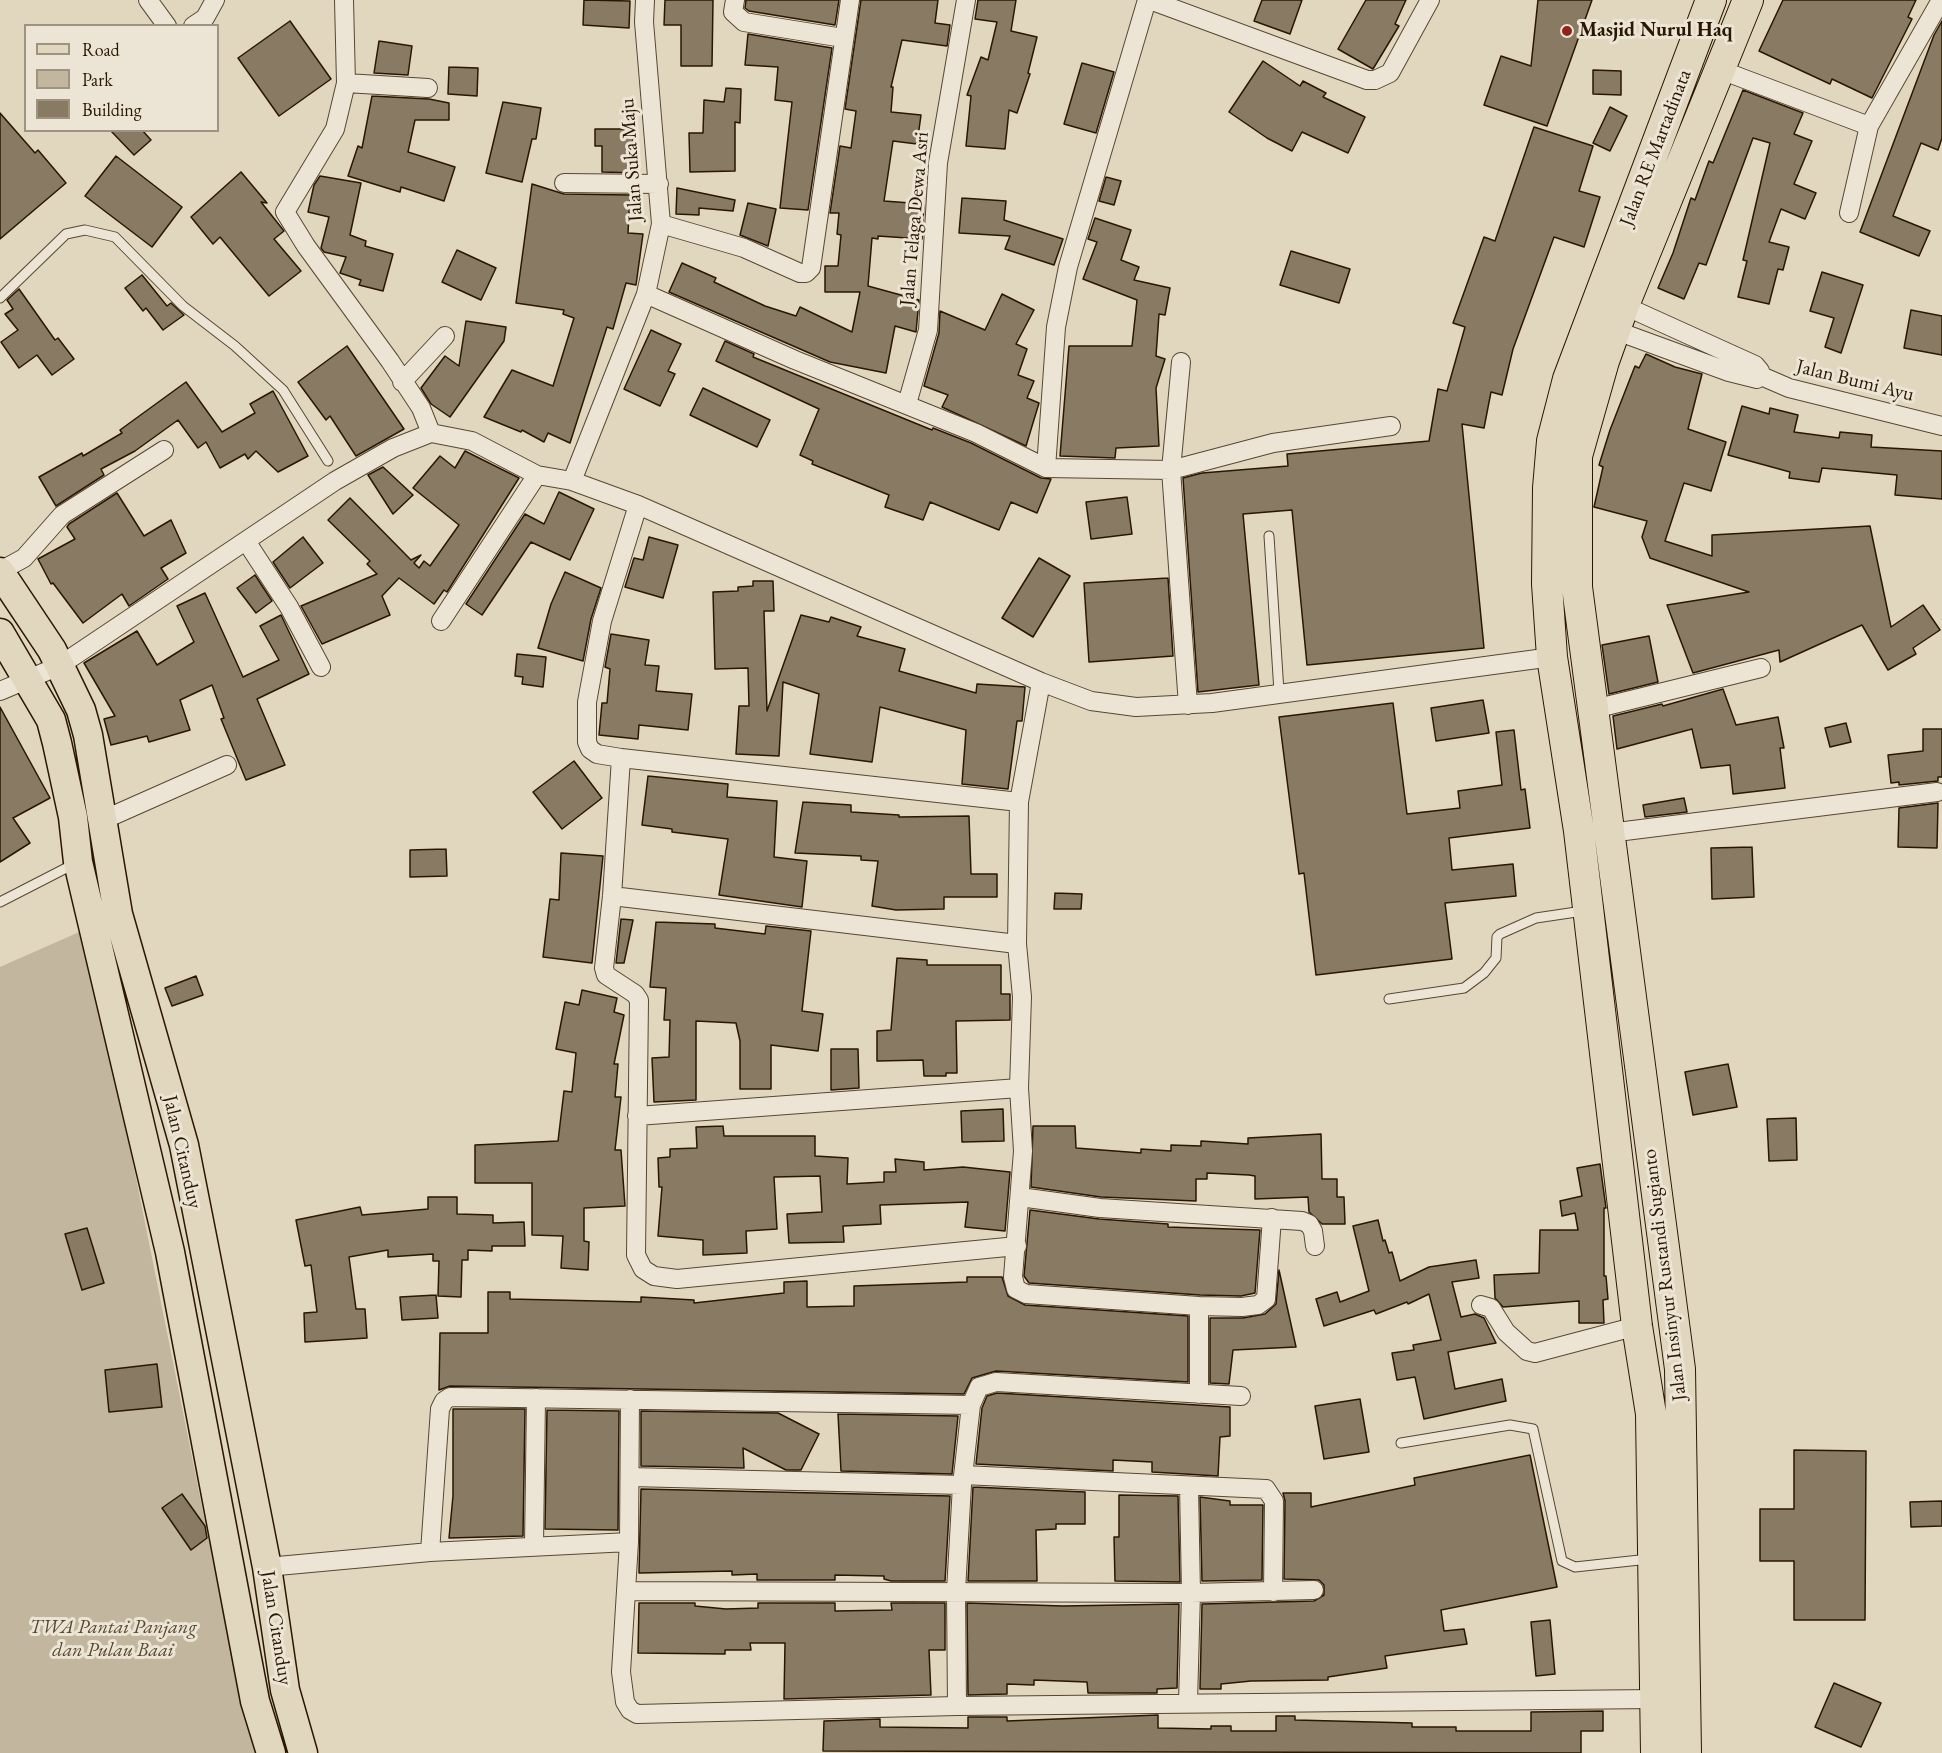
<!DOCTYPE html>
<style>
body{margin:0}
#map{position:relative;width:1942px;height:1753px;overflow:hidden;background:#e1d7be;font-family:"EB Garamond",serif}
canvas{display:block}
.legend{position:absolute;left:24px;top:24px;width:195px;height:108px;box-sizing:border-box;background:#ece5d5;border:2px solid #9e9380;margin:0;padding:8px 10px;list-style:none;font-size:18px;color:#2a1701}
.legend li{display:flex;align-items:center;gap:12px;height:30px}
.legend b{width:30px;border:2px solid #9e9380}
</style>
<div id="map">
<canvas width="1942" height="1753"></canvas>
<ul class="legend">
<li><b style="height:8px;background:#e1d7be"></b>Road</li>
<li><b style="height:16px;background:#c2b69e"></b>Park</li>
<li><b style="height:16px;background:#897b63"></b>Building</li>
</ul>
</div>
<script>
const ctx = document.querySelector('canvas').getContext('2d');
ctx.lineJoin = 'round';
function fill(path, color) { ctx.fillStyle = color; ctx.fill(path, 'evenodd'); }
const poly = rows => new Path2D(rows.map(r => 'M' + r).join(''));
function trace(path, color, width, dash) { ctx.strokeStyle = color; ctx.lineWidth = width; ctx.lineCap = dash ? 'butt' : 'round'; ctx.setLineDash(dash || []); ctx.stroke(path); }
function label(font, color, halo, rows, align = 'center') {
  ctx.font = font + ' "EB Garamond",serif'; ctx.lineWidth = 6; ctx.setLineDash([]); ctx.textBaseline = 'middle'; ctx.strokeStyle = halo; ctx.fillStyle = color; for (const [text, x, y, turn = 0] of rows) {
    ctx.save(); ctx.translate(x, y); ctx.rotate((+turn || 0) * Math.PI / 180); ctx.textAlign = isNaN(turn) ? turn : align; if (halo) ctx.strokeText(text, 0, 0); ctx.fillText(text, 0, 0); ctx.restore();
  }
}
fill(poly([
 [86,929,242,1706,260,1753,0,1753,0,967]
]), '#c2b69e');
const building = poly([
 [584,0,630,1,629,28,583,25,584,0],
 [665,0,713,0,712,66,681,66,681,25,664,25,665,0],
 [746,0,839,0,835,25,749,11,745,8,746,0],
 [861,0,938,0,935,23,950,25,947,46,902,40,891,87,893,87,891,112,921,115,917,144,893,141,884,201,924,204,922,239,878,236,878,239,872,238,868,286,919,300,916,332,895,326,886,373,830,362,669,292,682,263,716,278,714,282,765,306,796,316,800,307,852,332,860,292,825,292,825,266,838,266,841,235,837,234,839,213,830,213,840,146,851,148,856,111,845,109,861,0],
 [978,0,1016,0,1011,31,1037,37,1028,73,1030,74,1017,113,1009,110,1005,149,966,146,971,96,967,95,981,57,988,60,997,22,975,19,978,0],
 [1262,0,1302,0,1290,34,1254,21,1262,0],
 [1366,0,1406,0,1395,24,1399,26,1373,69,1338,49,1366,0],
 [1538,0,1592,0,1547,126,1484,105,1501,56,1531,66,1538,0],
 [1783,0,1916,0,1908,17,1912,19,1872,98,1832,79,1830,84,1759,51,1783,0],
 [290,21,331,79,279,116,238,58,290,21],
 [1942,21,1942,138,1938,150,1921,143,1893,216,1930,231,1919,256,1860,232,1934,35,1942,21],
 [748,34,832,48,808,210,780,208,792,102,775,100,778,67,745,65,748,34],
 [379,41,412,46,408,75,374,73,379,41],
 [1263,61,1300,86,1303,81,1326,93,1323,97,1365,117,1348,153,1302,132,1292,151,1267,138,1229,112,1263,61],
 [1082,63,1114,72,1096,133,1064,124,1082,63],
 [449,67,478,68,477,96,448,94,449,67],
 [1593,70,1621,71,1621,95,1593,94,1593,70],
 [726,88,741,89,740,123,735,122,735,171,690,172,689,133,703,133,704,100,724,102,726,88],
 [1743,90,1803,113,1794,134,1812,141,1794,184,1816,193,1805,219,1781,209,1769,242,1789,247,1783,270,1778,269,1769,304,1738,297,1747,261,1743,260,1770,143,1753,138,1706,265,1699,263,1684,299,1658,288,1673,253,1691,198,1695,200,1709,161,1713,163,1743,90],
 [372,96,429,99,449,103,449,120,415,120,408,152,455,167,444,201,401,187,400,192,348,176,358,146,362,148,372,96],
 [503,102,541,108,536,139,532,139,522,182,486,173,503,102],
 [1610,107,1627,116,1610,151,1593,143,1610,107],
 [0,113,35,153,38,150,66,183,0,239,0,113],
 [1534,127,1593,146,1579,191,1600,197,1584,247,1554,237,1513,349,1502,395,1491,392,1484,428,1462,424,1484,648,1307,665,1292,510,1243,514,1259,685,1198,692,1183,478,1202,473,1288,466,1287,454,1429,441,1438,389,1447,391,1465,327,1453,323,1484,237,1495,241,1534,127],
 [595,129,633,129,633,152,639,152,639,173,602,172,602,146,595,146,595,129],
 [110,130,142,130,151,140,134,155,110,130],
 [116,156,182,207,152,247,85,196,116,156],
 [241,172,267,203,261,202,284,231,274,239,301,271,269,296,220,237,213,244,191,217,241,172],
 [320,176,361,183,350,235,366,241,365,246,393,254,383,291,359,285,361,280,340,273,346,257,324,252,321,248,329,217,308,212,314,185,320,176],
 [1106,177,1121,181,1114,205,1099,201,1106,177],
 [532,184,564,194,630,195,628,233,643,234,636,285,626,283,613,329,607,327,570,443,548,433,544,442,522,430,521,432,484,417,512,370,553,386,574,318,563,314,564,310,516,303,532,184],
 [677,188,735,200,733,211,699,208,699,215,676,214,677,188],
 [962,198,1006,201,1004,220,1063,239,1054,265,1005,249,1010,236,959,233,962,198],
 [748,203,776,209,768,246,740,235,748,203],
 [1095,218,1131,230,1121,260,1139,267,1134,280,1170,288,1165,315,1159,314,1156,356,1165,359,1156,388,1159,446,1116,448,1115,458,1060,456,1069,346,1132,346,1137,300,1083,279,1097,242,1088,239,1095,218],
 [457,250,496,268,481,300,442,282,457,250],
 [1291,251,1350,269,1339,303,1280,285,1291,251],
 [1822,272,1863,285,1841,353,1825,347,1834,318,1810,311,1822,272],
 [142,275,167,306,171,303,184,315,163,330,146,308,143,311,125,288,142,275],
 [19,289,55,340,58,338,74,359,52,375,37,355,19,368,1,342,18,330,5,314,13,309,7,300,19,289],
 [1002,294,1034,310,1016,344,1027,349,1018,375,1034,381,1027,398,1039,403,1026,446,942,407,948,395,924,386,939,333,940,311,985,330,1002,294],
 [1911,310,1942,316,1942,355,1904,348,1911,310],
 [466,321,506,327,504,341,450,417,431,404,421,388,445,356,459,366,466,321],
 [651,330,681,344,668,371,675,374,660,406,624,389,651,330],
 [725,341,754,354,753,357,932,430,933,428,971,443,1041,478,1051,479,1037,513,1011,502,999,530,930,502,923,520,885,507,889,495,812,464,813,461,800,455,819,409,716,361,725,341],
 [347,346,404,429,356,456,330,416,326,420,298,382,347,346],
 [1646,354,1675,367,1702,374,1688,429,1726,442,1711,491,1684,483,1665,541,1712,556,1712,535,1870,526,1891,627,1923,605,1940,630,1913,648,1916,654,1888,670,1862,625,1780,662,1779,650,1693,673,1667,605,1749,592,1650,558,1642,537,1647,521,1594,507,1603,467,1599,465,1610,430,1635,366,1639,368,1646,354],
 [186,382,222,432,255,413,250,404,273,391,308,456,278,472,256,451,248,459,245,454,220,468,206,442,198,448,178,420,135,451,101,469,104,475,56,506,39,477,82,453,83,456,122,433,120,430,186,382],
 [703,388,770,420,757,447,690,415,703,388],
 [1742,406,1769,414,1770,408,1798,415,1794,432,1839,438,1840,432,1872,435,1871,447,1942,451,1942,499,1895,495,1897,475,1822,468,1819,482,1789,478,1790,472,1728,455,1742,406],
 [465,451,519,478,447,592,444,590,434,604,399,578,382,596,390,615,322,644,301,606,377,574,367,564,370,561,328,520,350,498,411,560,421,555,414,563,419,568,424,561,430,566,459,525,413,488,440,456,455,468,465,451],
 [383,467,413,495,393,514,368,475,383,467],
 [559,492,594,509,570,560,531,542,482,615,466,604,525,514,544,524,559,492],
 [117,493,144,536,171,520,186,553,161,568,168,579,129,606,122,594,83,623,53,583,51,584,38,559,75,539,67,527,69,524,117,493],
 [1127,497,1132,534,1091,539,1086,502,1127,497],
 [303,537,323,563,290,588,273,562,303,537],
 [649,537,678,545,663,598,625,587,634,558,643,560,649,537],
 [1039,558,1070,576,1033,637,1002,618,1039,558],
 [565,572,601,588,591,619,583,661,538,648,551,604,565,572],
 [255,575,272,601,256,613,237,588,255,575],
 [1168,578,1173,656,1089,662,1084,583,1168,578],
 [753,581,773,581,774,611,764,611,767,711,801,615,829,622,831,617,861,627,857,636,905,649,899,671,976,693,977,684,1025,687,1022,721,1017,721,1008,789,962,784,966,730,880,707,872,762,810,754,819,694,783,682,779,756,736,754,739,706,749,706,748,668,715,669,713,592,738,591,738,587,753,586,753,581],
 [205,593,243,677,279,660,260,626,281,615,309,674,257,699,285,765,246,780,221,719,224,718,212,685,180,700,190,730,149,742,147,736,111,745,104,719,115,716,84,663,137,631,157,665,194,642,177,606,205,593],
 [611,634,649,640,645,665,659,666,656,691,692,694,688,730,639,725,638,739,599,735,602,703,607,703,610,669,605,667,611,634],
 [1649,636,1658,682,1609,694,1602,645,1649,636],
 [517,654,546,657,543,687,522,684,523,677,515,676,517,654],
 [1723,689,1736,725,1778,717,1784,748,1780,748,1785,788,1733,794,1730,765,1701,768,1692,729,1617,749,1613,716,1662,704,1663,706,1723,689],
 [1483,700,1489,733,1436,741,1431,708,1483,700],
 [1393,703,1407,814,1460,808,1458,791,1502,785,1496,732,1514,730,1521,790,1525,789,1530,828,1449,838,1452,870,1513,864,1516,896,1445,903,1452,959,1316,975,1304,873,1299,874,1279,717,1393,703],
 [0,707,50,798,13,818,30,843,0,862,0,707],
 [1846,723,1851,742,1830,747,1825,728,1846,723],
 [1923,729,1942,729,1942,777,1938,777,1938,781,1899,785,1899,782,1891,783,1888,755,1923,751,1923,729],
 [574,761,602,798,562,829,533,792,574,761],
 [648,776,728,784,727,797,777,801,774,857,807,861,802,907,719,895,728,839,672,832,672,829,642,825,648,776],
 [1684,798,1687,812,1645,817,1643,805,1684,798],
 [803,802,851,805,851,812,899,815,899,817,969,816,971,874,997,874,997,897,944,897,944,909,896,910,872,906,878,861,861,860,861,856,795,853,803,802],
 [1938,803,1937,848,1898,847,1899,808,1938,803],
 [1752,847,1754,897,1712,899,1711,848,1752,847],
 [446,849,447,876,410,877,410,850,446,849],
 [561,853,603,856,592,963,543,957,550,899,559,900,561,853],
 [1055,893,1082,894,1081,909,1054,909,1055,893],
 [621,919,633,920,624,963,616,963,621,919],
 [656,922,715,924,715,928,765,934,766,926,811,931,802,1011,823,1014,818,1051,771,1045,771,1089,740,1089,740,1041,736,1023,696,1021,696,1100,654,1102,652,1058,669,1057,670,1020,664,1020,666,988,650,987,656,922],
 [897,958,927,960,927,965,1001,965,1001,994,1010,994,1010,1020,956,1021,957,1073,946,1073,946,1076,924,1076,923,1060,877,1061,877,1031,891,1030,897,958],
 [196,976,203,995,172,1006,165,988,196,976],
 [582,990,617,998,614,1012,624,1015,614,1064,618,1064,615,1097,621,1097,615,1150,621,1150,625,1206,584,1208,584,1241,589,1242,588,1270,561,1268,563,1236,532,1235,532,1183,475,1183,475,1145,558,1141,564,1091,572,1092,576,1053,556,1049,565,1002,579,1005,582,990],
 [831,1049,858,1049,859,1088,831,1090,831,1049],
 [1728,1064,1737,1107,1693,1115,1685,1072,1728,1064],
 [1003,1109,1004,1141,962,1142,961,1111,1003,1109],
 [1796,1118,1797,1160,1769,1161,1767,1119,1796,1118],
 [723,1126,724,1136,815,1136,815,1156,848,1158,847,1184,884,1182,884,1172,896,1172,895,1159,924,1162,924,1170,963,1167,1010,1172,1005,1231,965,1227,968,1202,880,1205,881,1224,843,1226,844,1242,789,1243,787,1214,822,1212,820,1176,774,1177,777,1229,746,1231,747,1253,703,1255,703,1240,658,1236,662,1187,659,1187,658,1158,670,1157,670,1149,697,1148,696,1127,723,1126],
 [1033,1126,1075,1126,1076,1148,1141,1153,1141,1149,1171,1151,1171,1145,1201,1146,1201,1141,1248,1144,1248,1138,1321,1134,1322,1179,1337,1179,1337,1197,1344,1197,1345,1224,1322,1224,1309,1212,1308,1197,1255,1199,1255,1176,1249,1175,1207,1173,1207,1179,1196,1179,1196,1201,1101,1197,1031,1187,1033,1126],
 [1600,1164,1606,1208,1604,1208,1604,1276,1606,1276,1608,1299,1603,1300,1604,1323,1579,1323,1579,1301,1503,1307,1495,1298,1494,1275,1539,1273,1540,1230,1578,1230,1575,1213,1562,1216,1560,1201,1582,1196,1577,1168,1600,1164],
 [428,1197,457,1197,457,1214,493,1215,493,1223,524,1222,525,1246,492,1246,492,1251,468,1250,468,1260,462,1260,461,1297,438,1296,439,1261,433,1261,433,1254,388,1257,388,1250,349,1257,356,1309,365,1309,367,1338,305,1342,304,1313,317,1312,311,1265,305,1266,296,1220,360,1207,362,1215,428,1209,428,1197],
 [1030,1210,1099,1219,1168,1224,1168,1227,1260,1230,1255,1293,1241,1296,1200,1295,1029,1283,1024,1276,1030,1210],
 [1378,1220,1383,1241,1385,1240,1389,1253,1392,1252,1400,1281,1429,1267,1476,1260,1479,1278,1452,1282,1461,1317,1475,1314,1484,1318,1496,1343,1448,1352,1455,1389,1502,1379,1506,1401,1424,1419,1415,1377,1397,1380,1392,1353,1414,1350,1413,1345,1441,1340,1429,1294,1408,1304,1407,1302,1376,1314,1374,1310,1324,1326,1316,1299,1337,1292,1340,1302,1369,1291,1353,1226,1378,1220],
 [87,1228,104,1283,82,1290,65,1234,87,1228],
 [1279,1270,1296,1347,1233,1350,1229,1384,1210,1383,1210,1318,1243,1318,1265,1314,1276,1304,1279,1270],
 [967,1277,1002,1277,1008,1296,1025,1305,1188,1316,1188,1382,996,1371,972,1378,964,1394,450,1386,439,1390,440,1333,488,1333,488,1292,510,1292,510,1299,641,1302,641,1297,694,1300,694,1303,784,1293,784,1282,807,1281,807,1307,854,1306,854,1286,967,1282,967,1277],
 [436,1295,438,1318,402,1320,400,1297,436,1295],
 [157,1364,162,1407,109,1412,105,1370,157,1364],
 [997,1393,1230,1407,1230,1436,1220,1437,1218,1476,1152,1472,1152,1462,1113,1460,1113,1471,976,1464,982,1408,987,1396,997,1393],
 [1360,1399,1369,1452,1324,1459,1315,1406,1360,1399],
 [453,1409,525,1409,523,1536,449,1538,453,1496,453,1409],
 [547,1410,619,1411,618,1530,545,1529,547,1410],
 [641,1411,778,1413,819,1434,801,1470,786,1470,743,1448,744,1468,641,1466,641,1411],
 [838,1414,958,1416,952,1474,841,1471,838,1414],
 [1794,1450,1866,1451,1865,1620,1794,1620,1794,1561,1760,1561,1760,1509,1794,1509,1794,1450],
 [1530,1455,1557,1587,1441,1610,1444,1631,1464,1629,1467,1644,1385,1656,1387,1668,1328,1677,1328,1680,1251,1681,1221,1684,1221,1689,1200,1689,1202,1604,1314,1601,1324,1595,1324,1585,1319,1580,1284,1579,1285,1501,1283,1493,1311,1493,1311,1507,1415,1485,1414,1478,1530,1455],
 [973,1487,1085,1492,1085,1524,1056,1524,1056,1529,1036,1530,1037,1581,968,1581,973,1487],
 [641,1489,950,1496,945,1581,891,1581,884,1579,884,1576,835,1575,835,1580,757,1580,757,1574,732,1575,732,1571,639,1573,641,1489],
 [182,1494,205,1526,207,1538,191,1550,162,1508,182,1494],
 [1119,1495,1178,1496,1180,1582,1115,1581,1114,1537,1119,1537,1119,1495],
 [1200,1497,1230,1501,1230,1505,1263,1505,1262,1580,1202,1581,1200,1497],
 [1942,1501,1942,1526,1911,1527,1910,1502,1942,1501],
 [639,1603,695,1603,695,1606,726,1609,758,1608,758,1603,835,1603,835,1611,892,1610,891,1603,945,1603,945,1650,929,1650,931,1695,784,1699,785,1643,750,1643,751,1650,725,1650,725,1654,638,1653,639,1603],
 [967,1603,1063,1606,1179,1604,1177,1688,1157,1689,1157,1693,1088,1693,1087,1682,1034,1680,1034,1685,1007,1684,1007,1694,968,1695,967,1603],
 [1550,1620,1555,1674,1536,1676,1531,1622,1550,1620],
 [1834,1683,1881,1703,1861,1747,1815,1727,1834,1683],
 [1603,1711,1603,1731,1581,1731,1581,1753,823,1751,824,1721,880,1719,880,1727,968,1728,968,1717,1007,1717,1007,1721,1158,1715,1158,1728,1211,1729,1211,1726,1231,1726,1231,1731,1276,1731,1276,1716,1295,1716,1295,1720,1412,1723,1412,1727,1456,1727,1456,1731,1531,1731,1531,1712,1603,1711]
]);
fill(building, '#897b63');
trace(building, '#2a1701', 1.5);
const service = poly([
 [0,298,66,234,85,230,115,237,183,306,235,346,283,390,328,461],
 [1269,536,1279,692],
 [0,902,76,863],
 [1389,999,1464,988,1484,973,1496,958,1497,937,1500,934,1536,918,1583,911],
 [1401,1443,1510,1425,1533,1429,1562,1561,1575,1567,1649,1559]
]);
const minor = poly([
 [148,0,167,26],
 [344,0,346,83,335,129,285,212,306,246,390,361,421,408,431,433],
 [735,0,733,12,744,22,843,38],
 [1150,0,1367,80,1375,80,1390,73,1430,0],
 [193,26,205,18,215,0],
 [1718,69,1869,126],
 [346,83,428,88],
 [564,183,659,184],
 [1849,213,1869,126,1941,0],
 [661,224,744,248,800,273,806,273,811,268,850,0],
 [646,294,795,360,976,433,1046,468,1171,470,1273,443,1391,426],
 [1606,327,1729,372,1757,379,1760,371,1755,365,1616,302],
 [1181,362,1171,470,1188,705],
 [1759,375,1789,388,1942,426],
 [402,382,445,336],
 [907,404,928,330,938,163,966,0],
 [1046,468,1056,327,1068,267,1147,0],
 [572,481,646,294,661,224,644,22,645,0],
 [638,505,602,621,587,702,587,742,590,749,597,754,621,758,612,896,604,968,606,975,635,994,639,1000,636,1255,643,1269,654,1276,677,1279,1017,1246],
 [246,541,289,607,321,667],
 [0,571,24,558,62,515,164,450],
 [441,621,537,475],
 [1041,682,1019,802,1017,944,1022,997,1019,1088,1023,1151,1013,1277,1016,1289,1026,1294,1199,1306,1242,1307,1258,1305,1266,1299,1272,1218],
 [0,691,59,666,335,481,393,448,431,433,472,441,537,475,572,481,638,505,1041,682,1091,701,1136,707,1212,703,1552,657],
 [1594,709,1761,668],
 [621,758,1019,802],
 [103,820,227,765],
 [1609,833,1937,792],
 [612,896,1017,944],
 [637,1116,1019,1088],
 [1020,1197,1100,1208,1302,1221,1309,1224,1313,1231,1315,1246],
 [1481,1305,1491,1308,1506,1332,1527,1351,1535,1353,1637,1326],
 [1199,1394,1199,1306],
 [971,1405,450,1397,444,1401,440,1409,430,1552,629,1542,621,1672,625,1702,630,1710,637,1714,957,1706,1655,1699],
 [963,1475,1266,1489,1274,1501,1273,1592],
 [630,1477,962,1485],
 [629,1542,630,1399],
 [534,1545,536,1398],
 [267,1567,430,1552],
 [627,1591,1191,1593,1314,1590],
 [1188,1702,1191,1593,1189,1486],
 [957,1706,956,1591,962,1485,971,1405,979,1387,996,1382,1241,1396]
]);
const primary = poly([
 [0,572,52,650,81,710,88,735,118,914,184,1145,267,1567,285,1690,303,1753],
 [0,633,51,720,57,743,73,817,78,862,170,1252,255,1701,271,1753]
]);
const trunk = poly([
 [1656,1753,1651,1414,1637,1326,1579,831,1552,657,1547,584,1548,488,1552,441,1568,379,1711,0],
 [1686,1753,1680,1369,1577,587,1577,456,1604,361,1624,305,1748,0]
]);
trace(service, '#584730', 11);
trace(minor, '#584730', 20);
trace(primary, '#2a1701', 31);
trace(trunk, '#2a1701', 32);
trace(service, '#ece5d5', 9);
trace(minor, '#ece5d5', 18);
trace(primary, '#e1d7be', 28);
trace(trunk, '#e1d7be', 30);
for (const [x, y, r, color] of [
 [1567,31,6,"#8f2418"]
]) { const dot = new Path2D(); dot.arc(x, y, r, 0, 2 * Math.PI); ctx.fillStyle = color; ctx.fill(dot); trace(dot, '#ece5d5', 2); }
label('bold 20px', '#2a1701', '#ece5d5', [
 ["Masjid Nurul Haq",1579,31]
], 'left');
label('20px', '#2a1701', '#ece5d5', [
 ["Jalan RE Martadinata",1656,148,-69],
 ["Jalan Suka Maju",632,160,-94],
 ["Jalan Telaga Dewa Asri",915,219,-85],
 ["Jalan Bumi Ayu",1855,381,14],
 ["Jalan Citanduy",182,1152,77],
 ["Jalan Insinyur Rustandi Sugianto",1665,1275,-97],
 ["Jalan Citanduy",276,1628,81]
]);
label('italic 20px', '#584730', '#ece5d5', [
 ["TWA Pantai Panjang",113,1628],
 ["dan Pulau Baai",113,1651]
]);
</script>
